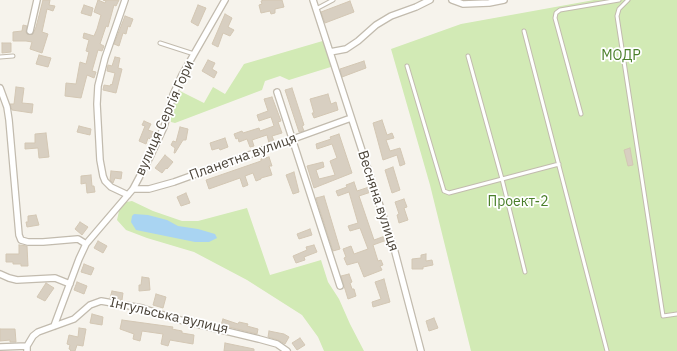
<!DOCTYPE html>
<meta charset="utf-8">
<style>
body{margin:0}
canvas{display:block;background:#f6f3ec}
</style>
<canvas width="677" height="351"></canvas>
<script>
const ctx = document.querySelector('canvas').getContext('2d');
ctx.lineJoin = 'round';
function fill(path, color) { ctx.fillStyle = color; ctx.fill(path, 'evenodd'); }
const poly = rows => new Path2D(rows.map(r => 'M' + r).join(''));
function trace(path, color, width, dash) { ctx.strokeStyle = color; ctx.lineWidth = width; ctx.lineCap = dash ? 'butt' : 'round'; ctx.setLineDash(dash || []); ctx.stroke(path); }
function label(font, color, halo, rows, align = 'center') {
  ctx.font = font + ' "IBM Plex Sans",sans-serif'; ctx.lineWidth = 3.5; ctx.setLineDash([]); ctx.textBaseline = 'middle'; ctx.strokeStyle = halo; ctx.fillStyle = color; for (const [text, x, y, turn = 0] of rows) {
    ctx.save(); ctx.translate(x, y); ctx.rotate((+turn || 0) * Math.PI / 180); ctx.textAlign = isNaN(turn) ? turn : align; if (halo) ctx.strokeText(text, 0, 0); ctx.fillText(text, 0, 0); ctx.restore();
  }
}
fill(poly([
 [594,0,677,0,677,351,471,351,430,185,391,49,461,24],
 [326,40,334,66,289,80,280,76,265,81,262,90,175,123,171,122,170,117,180,91,204,103,213,87,225,94,244,64],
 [132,201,153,211,182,221,198,221,247,208,270,275,321,260,328,282,339,299,350,324,364,351,324,351,318,337,302,315,247,280,194,252,147,238,126,230,117,220,119,211,126,202]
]), '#d2eab5');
fill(poly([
 [134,214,148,215,167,220,178,226,198,229,215,234,217,238,209,242,195,242,136,230,131,222,132,216]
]), '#a9d4f2');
const building = poly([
 [43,0,50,0,49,5,55,6,53,11,47,9,42,32,48,34,42,53,30,49,32,42,26,41,13,41,13,32,22,31,23,25,27,26,26,32,27,34,33,34,36,27,43,0],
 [98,0,105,3,106,1,103,0,119,0,116,6,114,5,108,27,106,26,100,44,104,46,102,51,98,50,92,71,96,72,94,78,87,75,81,98,65,96,66,83,76,84,80,62,86,64,89,52,86,51,89,40,83,38,84,33,94,36,97,29,101,15,94,12,98,0],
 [264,0,282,0,284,7,275,9,275,13,271,14,270,11,261,13,259,5,262,4,261,1,264,0],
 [350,1,354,12,325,23,321,12,350,1],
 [84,5,93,8,91,16,81,13,84,5],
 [198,5,206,8,198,26,191,22,198,5],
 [225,14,232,18,228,27,234,30,230,36,223,33,218,47,212,44,225,14],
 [125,16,133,19,130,27,128,26,126,34,123,33,119,46,114,44,125,16],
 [2,43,11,43,11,52,2,53,2,43],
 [39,55,51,58,48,67,36,64,39,55],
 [115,57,120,58,118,68,122,69,116,93,103,90,104,85,110,86,111,84,112,85,115,73,107,71,108,65,112,66,115,57],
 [208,60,215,63,212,69,217,72,214,78,202,71,208,60],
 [364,61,366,68,342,77,340,69,364,61],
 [16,87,24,88,22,103,33,104,32,113,12,110,10,104,14,104,16,87],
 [292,88,304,125,302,126,304,131,299,132,285,90,292,88],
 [328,94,331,104,336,102,338,110,314,118,312,113,314,113,310,99,328,94],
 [272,97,281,121,278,122,282,133,272,136,274,141,269,143,267,135,252,140,254,146,250,147,247,139,239,142,238,138,236,139,234,134,242,131,243,133,259,128,260,131,274,126,271,117,259,121,257,115,268,111,264,99,272,97],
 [382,120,387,135,392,133,394,138,386,140,390,151,400,148,405,164,400,166,397,155,383,160,373,123,382,120],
 [144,121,151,124,148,130,154,132,151,139,148,138,146,144,139,141,145,126,142,125,144,121],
 [79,126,91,129,90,135,77,132,79,126],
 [180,127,188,129,186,140,183,140,175,153,174,153,175,148,171,145,173,141,176,142,180,127],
 [46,133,49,157,39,158,38,148,25,149,25,143,35,143,35,134,46,133],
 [339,134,352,173,314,188,307,166,323,162,324,167,316,170,319,179,335,175,330,161,337,158,332,144,317,149,316,144,331,139,330,137,339,134],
 [225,138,228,147,220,150,219,148,212,150,210,143,225,138],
 [630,148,633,165,628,166,624,150,630,148],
 [165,155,173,162,167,169,166,168,162,173,155,168,165,155],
 [269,157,272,166,269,166,272,175,261,178,261,179,256,181,253,173,245,176,248,185,243,187,240,178,209,189,206,180,261,161,261,159,269,157],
 [393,167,400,190,392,193,385,170,393,167],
 [111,171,122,172,121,179,115,178,113,183,110,180,111,171],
 [294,172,299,192,293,194,286,175,294,172],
 [91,175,92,186,94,186,95,192,87,193,86,183,81,184,81,176,91,175],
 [354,182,357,191,369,187,371,192,359,196,374,240,385,236,387,240,373,245,378,261,381,260,383,265,380,266,382,270,364,277,358,262,347,265,344,258,346,257,343,249,351,246,354,254,368,249,360,228,350,231,348,226,358,223,349,192,338,196,336,191,347,187,346,185,354,182],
 [186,193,190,203,181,206,177,197,186,193],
 [324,196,340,249,333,251,316,198,324,196],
 [404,199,407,207,404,208,408,220,399,223,397,215,399,214,395,202,404,199],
 [36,215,39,225,27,227,26,222,28,222,28,216,36,215],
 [80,222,88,227,82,235,75,229,80,222],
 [310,229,312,235,299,239,297,234,310,229],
 [98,241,107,246,103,253,94,248,98,241],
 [19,245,27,246,28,266,21,266,21,264,13,264,13,262,6,262,6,254,19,254,19,245],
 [314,245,317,252,304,257,305,260,296,263,293,256,307,250,306,247,314,245],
 [426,254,426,261,432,260,433,265,423,267,423,269,412,269,412,259,421,258,421,255,426,254],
 [84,264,94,268,91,275,81,272,84,264],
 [349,274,352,282,350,283,352,289,354,289,356,296,348,299,341,276,349,274],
 [142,277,149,278,150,290,139,291,139,285,141,285,142,277],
 [384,279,390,302,373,307,372,302,381,299,375,282,384,279],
 [77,282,87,286,84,294,74,290,77,282],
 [46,283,54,288,45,301,37,297,46,283],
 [112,291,123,293,122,300,110,298,112,291],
 [156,294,166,297,163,308,153,305,156,294],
 [92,314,103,317,102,325,90,323,92,314],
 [434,318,438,328,429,331,426,321,434,318],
 [223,319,238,324,239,322,248,324,247,326,258,329,257,334,221,325,223,319],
 [122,320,173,327,172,329,182,331,182,333,194,335,193,344,170,340,168,346,161,344,163,334,142,331,140,341,133,339,134,334,120,329,122,320],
 [79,328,86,329,83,346,77,345,75,351,70,351,71,350,69,349,70,345,67,344,69,335,78,337,79,328],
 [0,329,15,329,16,342,10,342,10,340,0,341,0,329],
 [269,331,284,334,289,337,285,344,278,340,268,337,269,331],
 [300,338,305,345,297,350,292,343,300,338],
 [225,343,254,349,254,351,224,351,225,343]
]);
fill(building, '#d8cfc1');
trace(building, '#d3c7b4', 1);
const service = poly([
 [628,0,619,9,617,16,663,316,677,314],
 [316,9,333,0],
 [524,31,607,351],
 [160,43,194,54],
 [468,56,502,179,525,272],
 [0,57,13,56],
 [407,66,444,191,449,193,559,164],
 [581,114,555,18,556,13,560,10,619,0]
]);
const minor = poly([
 [125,0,105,58,98,86,97,104,100,160,103,176,105,181,111,187,128,195],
 [313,0,395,252,421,351],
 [452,0,463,4,489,3,504,0],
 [30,31,37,0],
 [330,52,346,49,358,41,376,25,391,16,416,7,430,0],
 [0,88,7,107,9,120,19,235,21,240,28,242,43,242,78,239,86,244],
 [277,92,340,286],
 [133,189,149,189,174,182,351,118],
 [0,274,9,278,17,280,55,278,70,284],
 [54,326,79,259,86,244,133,189,150,157,164,127,173,95,182,75,225,0],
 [0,347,27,346],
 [27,351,27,346,33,336,38,332,74,319,90,305,101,301,142,308,176,319,259,339,277,344,287,351]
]);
trace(service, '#c2bbae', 5);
trace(minor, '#c2bbae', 8);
trace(service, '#fff', 3);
trace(minor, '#fff', 5.5);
label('14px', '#4a7f2a', '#fff', [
 ["МОДР",621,56],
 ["Проект-2",518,202]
]);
label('14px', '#4b4439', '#fff', [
 ["вулиця Сергія Гори",165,118,-66],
 ["Планетна вулиця",243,157,-20],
 ["Весняна вулиця",378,201,72],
 ["Інгульська вулиця",169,316,13]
]);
</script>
